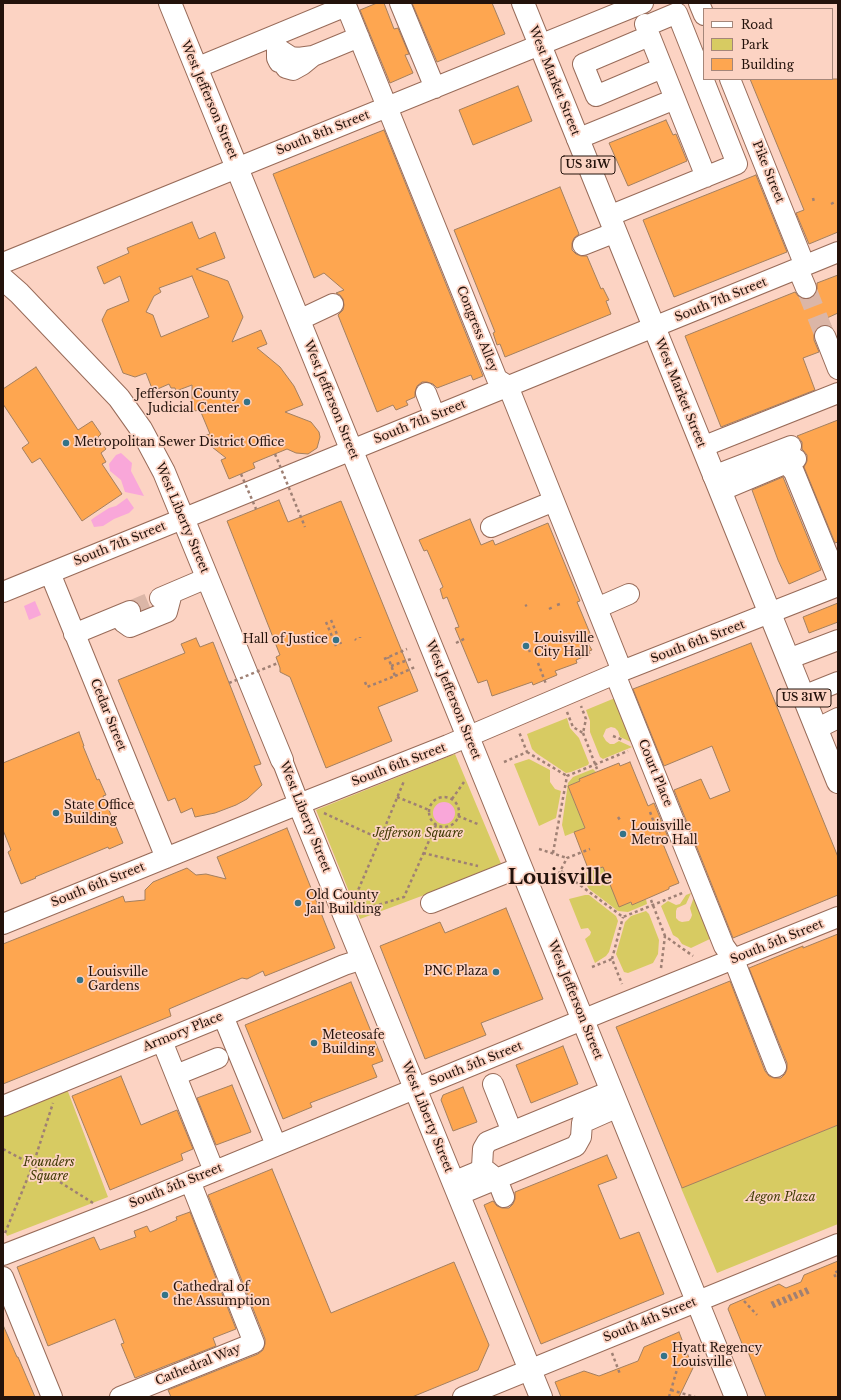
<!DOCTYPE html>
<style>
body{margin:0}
#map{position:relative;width:841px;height:1400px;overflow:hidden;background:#fcd3c3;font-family:"Libre Baskerville",serif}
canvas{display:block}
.frame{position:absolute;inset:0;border:4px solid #23120b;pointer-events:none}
.legend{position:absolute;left:703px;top:8px;width:130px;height:72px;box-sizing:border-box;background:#fcd3c3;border:1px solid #a58679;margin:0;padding:5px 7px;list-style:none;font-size:12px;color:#23120b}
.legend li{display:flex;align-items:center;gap:8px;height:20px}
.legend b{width:20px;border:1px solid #a58679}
</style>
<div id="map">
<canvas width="841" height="1400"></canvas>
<div class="frame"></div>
<ul class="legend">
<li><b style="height:5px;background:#fff"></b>Road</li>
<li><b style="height:11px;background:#d7cb62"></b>Park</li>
<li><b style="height:11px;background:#fea650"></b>Building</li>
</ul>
</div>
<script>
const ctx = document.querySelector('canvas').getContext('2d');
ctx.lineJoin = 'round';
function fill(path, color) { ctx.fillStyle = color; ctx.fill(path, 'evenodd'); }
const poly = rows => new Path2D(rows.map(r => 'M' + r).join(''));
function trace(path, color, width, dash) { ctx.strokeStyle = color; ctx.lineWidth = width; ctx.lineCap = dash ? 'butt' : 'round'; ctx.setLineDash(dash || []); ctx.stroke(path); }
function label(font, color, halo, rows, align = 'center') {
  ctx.font = font + ' "Libre Baskerville",serif'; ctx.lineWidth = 3.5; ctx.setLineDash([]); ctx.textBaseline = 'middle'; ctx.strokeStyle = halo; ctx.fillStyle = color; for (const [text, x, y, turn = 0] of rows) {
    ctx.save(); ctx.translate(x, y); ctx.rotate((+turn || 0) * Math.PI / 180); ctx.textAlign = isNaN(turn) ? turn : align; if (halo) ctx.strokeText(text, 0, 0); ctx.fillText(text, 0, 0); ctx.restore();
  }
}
fill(poly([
 [615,698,633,743,620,737,618,731,615,728,611,727,606,729,603,736,606,741,610,744,614,744,619,741,632,747,603,759,600,757,590,732,590,721,586,710],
 [567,718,570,728,579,738,589,763,588,765,571,772,566,773,536,753,532,749,527,734],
 [455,754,502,866,360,919,316,810],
 [529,759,550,770,550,782,555,789,561,791,556,818,539,826,514,764],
 [593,769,596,772,579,779,580,781,568,786,585,828,565,836,562,825,568,783,573,777],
 [603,867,632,905,646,899,647,904,628,912,618,911,589,889,580,874],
 [691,893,686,904,677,908,676,911,676,918,679,921,682,922,689,921,691,918,692,915,690,908,695,894,712,938,691,948,682,944,678,938,673,935,661,906,668,901,676,905,680,904,686,895],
 [585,895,589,895,616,916,618,921,609,952,606,956,595,963,585,939,590,935,591,932,588,928,581,929,569,899],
 [646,911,649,914,659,940,658,954,653,963,628,973,624,972,616,954,625,922,631,916],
 [67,1089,108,1197,7,1236,3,1227,3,1114],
 [838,1125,838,1224,717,1273,681,1188]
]), '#d7cb62');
fill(poly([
 [121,453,132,463,131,471,144,496,125,492,121,480,110,471,109,464,116,455],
 [127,498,134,508,129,513,114,519,103,526,94,527,91,520,95,517,109,508,116,506],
 [35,601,41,615,29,620,24,606],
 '433 813a11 11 0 1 1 22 0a11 11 0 1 1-22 0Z'
]), '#f9a7d9');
const building = poly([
 [377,3,384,3,394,29,398,28,409,54,405,55,413,73,390,83,360,10,377,3],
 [412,3,492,3,505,34,437,62,412,3],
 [750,79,838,79,838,232,809,244,796,213,804,210,750,79],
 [518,86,532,121,473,145,459,110,518,86],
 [666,120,673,135,676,134,687,161,628,186,609,143,666,120],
 [384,130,483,376,473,380,471,375,437,388,433,384,427,382,422,382,417,386,415,392,415,397,406,401,408,405,396,410,393,405,377,412,338,315,343,310,344,305,343,299,340,295,336,293,344,290,324,273,314,278,273,174,384,130],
 [756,175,787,252,674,297,643,220,756,175],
 [560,187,579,234,574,238,572,243,572,250,576,254,581,256,587,256,601,289,603,288,609,300,606,301,611,314,505,357,500,344,497,345,493,333,495,332,454,230,560,187],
 [192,222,199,239,215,232,225,258,196,269,228,281,243,317,232,342,261,330,267,344,257,348,280,367,294,386,303,405,285,412,311,422,319,432,320,437,317,448,308,454,296,453,287,449,253,463,255,468,229,479,221,460,226,458,212,447,204,436,210,434,200,410,194,411,192,399,192,385,176,391,175,388,171,388,169,384,153,391,146,373,135,377,123,373,102,320,107,310,129,301,120,276,104,284,97,267,129,253,127,248,192,222],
 [192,276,209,317,161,337,153,315,146,312,154,296,161,292,159,288,192,276],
 [838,275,838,313,827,318,831,326,826,325,821,325,816,329,814,334,814,340,819,352,803,358,815,390,721,427,685,336,795,292,799,297,805,299,810,299,815,295,817,289,817,283,838,275],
 [36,367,78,430,92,421,101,434,98,437,106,449,101,453,106,462,102,464,122,494,82,521,40,458,32,463,22,448,29,443,3,404,3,389,36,367],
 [838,420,838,542,835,543,804,467,807,461,807,455,802,449,802,442,797,436,838,420],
 [783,477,821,570,789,584,778,560,752,490,783,477],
 [279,500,288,522,341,501,418,691,378,707,392,741,326,768,290,677,280,672,280,668,276,657,280,655,227,521,279,500],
 [470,519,481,545,493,540,495,545,548,523,580,601,577,602,592,638,586,640,592,650,589,651,590,654,576,660,577,663,555,671,557,675,533,685,532,682,492,696,487,680,478,683,455,628,459,627,447,597,443,599,440,589,443,587,427,550,424,551,419,540,470,519],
 [838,603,838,622,809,633,803,617,838,603],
 [196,638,200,647,213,642,261,764,254,766,262,785,247,799,236,805,215,813,195,817,192,808,181,813,175,798,168,801,118,680,185,653,181,644,196,638],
 [751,643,838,857,838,895,733,938,674,790,701,779,710,799,730,791,712,746,664,766,633,689,751,643],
 [79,732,84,746,83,746,97,780,99,779,106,795,103,796,123,843,109,849,108,847,35,877,36,878,21,884,8,852,11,850,3,830,3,763,79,732],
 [630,762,648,806,654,803,668,837,661,839,679,883,669,887,669,889,646,899,632,905,631,902,619,907,603,867,589,871,574,832,585,828,568,786,580,781,579,779,619,763,620,766,630,762],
 [287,828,335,948,265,976,263,971,247,979,242,978,169,1009,171,1016,3,1084,3,944,123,896,125,902,145,900,145,890,153,882,187,868,196,875,206,874,226,879,217,857,287,828],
 [506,908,543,999,481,1023,486,1035,425,1059,380,946,440,922,445,933,506,908],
 [838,934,838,1125,682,1188,616,1027,730,981,765,1071,769,1076,774,1078,781,1078,785,1074,787,1069,787,1063,749,968,803,946,803,948,838,934],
 [351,982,383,1061,372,1065,377,1077,310,1103,312,1107,283,1119,245,1025,351,982],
 [563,1046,578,1084,531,1103,516,1065,563,1046],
 [121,1076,141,1125,177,1110,193,1149,181,1154,183,1160,110,1190,72,1096,121,1076],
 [232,1085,251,1132,216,1145,197,1098,232,1085],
 [463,1087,477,1122,453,1131,441,1100,443,1095,463,1087],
 [607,1155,617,1178,598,1185,620,1239,639,1232,664,1294,541,1344,484,1205,493,1201,497,1206,502,1208,509,1208,513,1204,515,1199,515,1192,607,1155],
 [272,1169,331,1313,454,1262,489,1345,478,1370,412,1397,171,1397,168,1390,258,1354,263,1350,265,1344,265,1339,208,1195,272,1169],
 [190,1212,236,1329,213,1338,216,1346,135,1378,121,1344,124,1343,115,1319,48,1346,17,1267,94,1237,100,1250,136,1237,134,1231,147,1226,150,1232,177,1220,176,1217,190,1212],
 [838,1261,838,1397,766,1397,746,1347,743,1346,728,1309,730,1305,779,1284,786,1288,801,1282,804,1275,838,1261],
 [3,1325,17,1357,18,1357,35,1397,3,1397,3,1325],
 [679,1332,693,1368,679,1397,561,1397,555,1382,584,1371,599,1376,638,1361,644,1347,679,1332]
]);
fill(building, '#fea650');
trace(building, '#a37f5f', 1);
trace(poly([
 [806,288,825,336],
 [130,611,156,600]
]), '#dbb6a7', 20, [20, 10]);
const minor = poly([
 [345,3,497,379,508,386,622,671],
 [400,3,435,88],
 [699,3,704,15],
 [645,24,675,99],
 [649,36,583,64,596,96,662,68],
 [313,56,359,37],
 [279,62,277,58,277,48,291,57,298,58,313,56,302,65,293,70,286,68],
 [196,68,346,6],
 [730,79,805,266],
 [577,139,675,99,706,177],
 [609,216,737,164,677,13,646,26],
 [583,245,616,232],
 [3,263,643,3],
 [798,269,806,288],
 [299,320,333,304],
 [825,336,838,369],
 [426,393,435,416],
 [702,447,838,393],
 [765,456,777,456,782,458,794,472,838,580],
 [713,476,791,446],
 [720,491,796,459],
 [491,527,554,501],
 [50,573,166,858],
 [3,592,838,252],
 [160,598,207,578],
 [597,608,629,594],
 [123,622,130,627,167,612,172,593],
 [74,634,130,611],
 [788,659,838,640],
 [615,674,724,946,734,960,776,1067],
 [803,696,838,682],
 [816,729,838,718],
 [282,760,299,804],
 [431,903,521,867],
 [3,924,284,810,448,745,622,671,838,586],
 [223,1016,276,1145],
 [162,1041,214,1171],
 [176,1075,218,1058],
 [493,1084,512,1132],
 [3,1106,223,1016,344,965,363,959],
 [487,1171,497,1179,504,1197],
 [453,1182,477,1172,482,1167,483,1149,487,1142,611,1091],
 [458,1195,576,1146,581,1137,582,1123,618,1107],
 [3,1255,142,1201,604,1011,838,917],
 [3,1277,52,1397],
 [120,1397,254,1343,190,1181],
 [463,1397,838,1244]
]);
const major = poly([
 [170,3,736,1397],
 [523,3,838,782],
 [3,279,19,293,119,398,141,429,164,472,282,760],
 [299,804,541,1397]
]);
trace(minor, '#986b59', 22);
trace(major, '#986b59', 24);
trace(poly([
 [813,198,814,202],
 [831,204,835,202],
 [557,605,560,604],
 [525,606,527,605],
 [549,609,553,607],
 [331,620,341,644],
 [326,622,336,646],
 [360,637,360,638],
 [355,639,356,640],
 [456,643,466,638],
 [535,647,535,650],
 [529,650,530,652],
 [384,659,407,649],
 [538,663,546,684],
 [391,666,411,659],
 [395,676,415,667],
 [365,682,367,687,395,676,388,657],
 [567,712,573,727,583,733,586,719,581,706],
 [583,733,597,769],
 [613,736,623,740],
 [527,752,567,776],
 [504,762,527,752,519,732],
 [397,797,429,810],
 '429 812a15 15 0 1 1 30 0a15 15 0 1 1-30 0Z',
 [452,799,464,782],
 [650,812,658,833,660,832],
 [324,813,380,839,404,781],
 [458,816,480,825],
 [618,817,620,820],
 [539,849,567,858],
 [423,853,478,866],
 [553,853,567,776,628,751],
 [561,871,623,917,685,892],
 [553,885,567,858,590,849],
 [356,895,380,839],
 [651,900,665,936],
 [362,910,404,897,436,825],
 [612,959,623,917],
 [592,967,612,959,622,984],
 [661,968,665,936,693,956],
 [3,1149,33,1165,93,1203],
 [5,1233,33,1165,53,1103],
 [838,1271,834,1273,835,1276,838,1274],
 [744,1301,757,1315],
 [771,1303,808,1288],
 [772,1305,809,1290],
 [773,1307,810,1292],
 [612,1353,620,1374],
 [671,1390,695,1397],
 [669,1397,678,1366]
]), '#9f8074', 2.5, [3, 3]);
trace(minor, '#fff', 20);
trace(major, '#fff', 22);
trace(poly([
 [275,454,305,527],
 [241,474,256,509],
 [229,683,278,663]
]), '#9f8074', 2.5, [3, 3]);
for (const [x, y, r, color] of [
 [247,402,4,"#347388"],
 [66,443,4,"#347388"],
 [336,640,4,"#347388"],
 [526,646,4,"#347388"],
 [56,813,4,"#347388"],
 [623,834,4,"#347388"],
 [298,903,4,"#347388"],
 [496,972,4,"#347388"],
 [80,980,4,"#347388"],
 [314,1043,4,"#347388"],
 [165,1295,4,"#347388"],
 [664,1356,4,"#347388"]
]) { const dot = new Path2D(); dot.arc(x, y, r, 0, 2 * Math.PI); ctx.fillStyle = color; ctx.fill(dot); trace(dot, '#fcd3c3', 1.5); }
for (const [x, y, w] of [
 [588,165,54],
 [804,698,54]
]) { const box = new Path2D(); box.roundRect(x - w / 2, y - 9, w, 18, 3); ctx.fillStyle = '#fcd3c3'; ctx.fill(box); trace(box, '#23120b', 1); }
label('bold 11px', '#23120b', null, [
 ["US 31W",588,165],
 ["US 31W",804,698]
]);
label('12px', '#23120b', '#fcd3c3', [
 ["West Market Street",554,81,68],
 ["West Jefferson Street",209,100,67],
 ["South 8th Street",323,133,-22],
 ["Pike Street",768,172,68],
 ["South 7th Street",721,300,-22],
 ["Congress Alley",477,329,68],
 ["West Market Street",680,393,68],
 ["West Jefferson Street",331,400,68],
 ["South 7th Street",420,422,-22],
 ["West Liberty Street",182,518,67],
 ["South 7th Street",120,544,-22],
 ["South 6th Street",698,642,-21],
 ["West Jefferson Street",453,700,68],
 ["Cedar Street",108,715,68],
 ["South 6th Street",399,765,-21],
 ["Court Place",655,773,68],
 ["West Liberty Street",305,817,68],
 ["South 6th Street",98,885,-22],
 ["South 5th Street",777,942,-22],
 ["West Jefferson Street",575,1000,68],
 ["Armory Place",183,1032,-22],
 ["South 5th Street",476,1064,-22],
 ["West Liberty Street",427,1117,68],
 ["South 5th Street",176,1186,-22],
 ["South 4th Street",650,1320,-22],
 ["Cathedral Way",198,1365,-22]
]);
label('12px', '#23120b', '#fcd3c3', [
 ["Jefferson County",239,395,"right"],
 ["Judicial Center",239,409,"right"],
 ["Metropolitan Sewer District Office",74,443],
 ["Louisville",534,639],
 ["City Hall",534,653],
 ["Hall of Justice",328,640,"right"],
 ["State Office",64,806],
 ["Building",64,820],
 ["Louisville",631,827],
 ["Metro Hall",631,841],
 ["Old County",306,896],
 ["Jail Building",306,910],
 ["PNC Plaza",488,972,"right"],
 ["Louisville",88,973],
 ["Gardens",88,987],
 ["Meteosafe",322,1036],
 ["Building",322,1050],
 ["Cathedral of",173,1288],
 ["the Assumption",173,1302],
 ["Hyatt Regency",672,1349],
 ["Louisville",672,1363]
], 'left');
label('italic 12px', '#413b04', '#fcd3c3', [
 ["Jefferson Square",418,834],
 ["Founders",49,1163],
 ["Square",49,1177],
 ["Aegon Plaza",781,1198]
]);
label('bold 20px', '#23120b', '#fcd3c3', [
 ["Louisville",560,878]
]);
</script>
